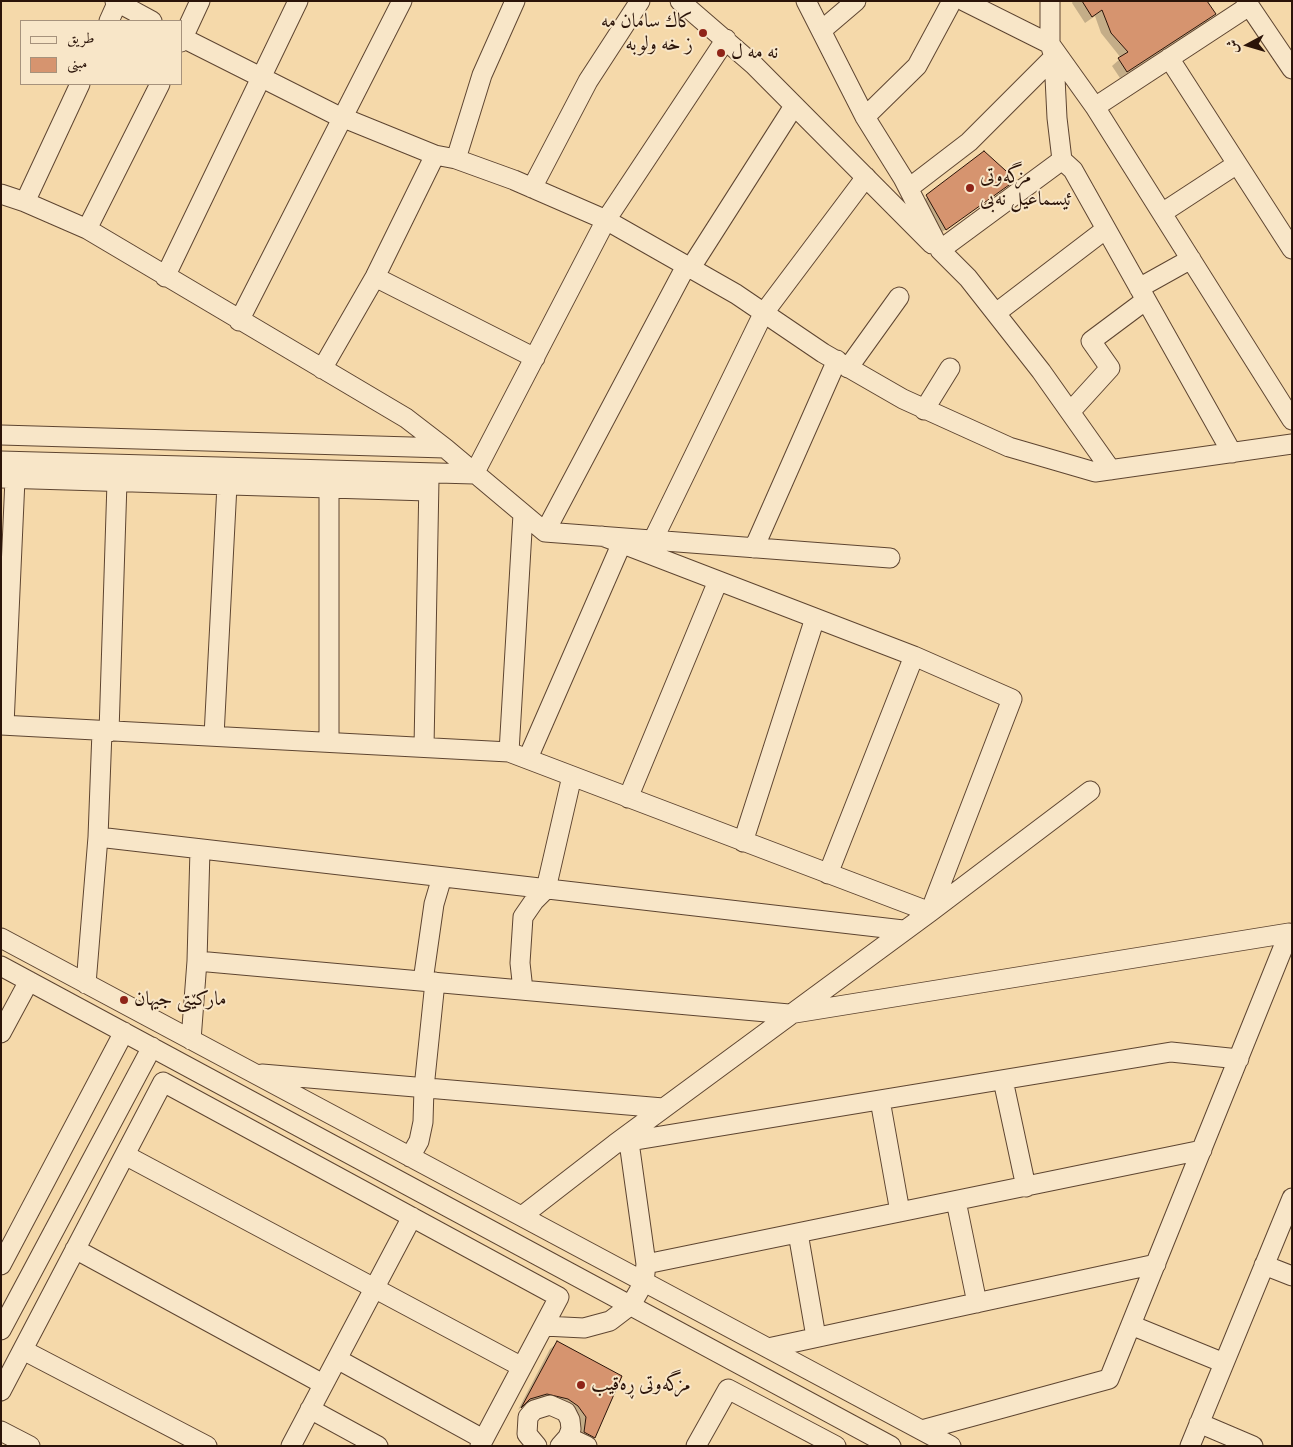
<!DOCTYPE html>
<meta charset="utf-8">
<style>
body{margin:0}
#map{position:relative;width:1293px;height:1447px;overflow:hidden;background:#f5d9aa;font-family:"IM FELL Great Primer",Amiri,serif}
canvas{display:block}
.frame{position:absolute;inset:0;border:2px solid #2b1409;pointer-events:none}
.legend{position:absolute;left:20px;top:20px;width:162px;height:65px;box-sizing:border-box;background:#f8e6c8;border:1px solid #a6927c;margin:0;padding:6px 9px;list-style:none;font-size:15px;color:#2b1409}
.legend li{display:flex;align-items:center;gap:10px;height:25px}
.legend b{width:25px;border:1px solid #a6927c}
.north{position:absolute;left:1223px;top:20px;width:50px;height:50px;-webkit-text-stroke:4px #f8e6c8;paint-order:stroke;rotate:264deg;font-size:14px;font-weight:700;line-height:20px;text-align:center;color:#2b1409}
.north::after{content:'';display:block;margin:auto;width:18px;height:22px;background:#2b1409;clip-path:polygon(50% 0,100% 100%,50% 72%,0 100%)}
</style>
<div id="map">
<canvas width="1293" height="1447"></canvas>
<div class="frame"></div>
<ul class="legend">
<li><b style="height:6px;background:#f8e6c8"></b>طريق</li>
<li><b style="height:14px;background:#d6946f"></b>مبنى</li>
</ul>
<div class="north">ش</div>
</div>
<script>
const ctx = document.querySelector('canvas').getContext('2d');
ctx.lineJoin = 'round';
function fill(path, color) { ctx.fillStyle = color; ctx.fill(path, 'evenodd'); }
const poly = rows => new Path2D(rows.map(r => 'M' + r).join(''));
function trace(path, color, width, dash) { ctx.strokeStyle = color; ctx.lineWidth = width; ctx.lineCap = dash ? 'butt' : 'round'; ctx.setLineDash(dash || []); ctx.stroke(path); }
function label(font, color, halo, rows, align = 'center') {
  ctx.font = font + ' "IM FELL Great Primer",Amiri,serif'; ctx.lineWidth = 4; ctx.setLineDash([]); ctx.textBaseline = 'middle'; ctx.strokeStyle = halo; ctx.fillStyle = color; for (const [text, x, y, turn = 0] of rows) {
    ctx.save(); ctx.translate(x, y); ctx.rotate((+turn || 0) * Math.PI / 180); ctx.textAlign = isNaN(turn) ? turn : align; if (halo) ctx.strokeText(text, 0, 0); ctx.fillText(text, 0, 0); ctx.restore();
  }
}
fill(poly([
 [1073,1,1188,1,1214,14,1207,21,1120,78,1112,66,1121,58,1101,33,1095,16,1085,23,1072,3],
 [984,152,1014,180,938,235,920,203],
 [557,1343,621,1376,594,1438,587,1445,578,1439,580,1424,539,1401,522,1406,518,1410,550,1349]
]), '#0003');
const building = poly([
 [1082,1,1207,1,1216,14,1127,72,1118,58,1128,52,1111,33,1102,10,1092,17,1082,1],
 [984,151,1016,180,946,230,926,195,984,151],
 [557,1341,622,1376,595,1438,584,1432,586,1417,578,1406,568,1399,547,1394,530,1399,521,1408,557,1341]
]);
fill(building, '#d6946f');
trace(building, '#2b1409', 1);
const minor = poly([
 [115,1,152,21],
 [680,1,754,65,932,244],
 [806,1,865,117,903,178,940,250,968,278,1041,371,1111,470],
 [964,1,1050,44,1095,107,1292,420],
 [1050,1,1050,44,1054,57,1057,118,1062,160,1073,170,1232,453],
 [1246,1,1292,69],
 [109,21,118,1],
 [822,30,856,1],
 [181,37,334,114,435,155,456,159,514,180,606,220,736,294,823,353,903,399,1009,447,1095,472,1292,444],
 [181,42,200,1],
 [1169,58,1292,249],
 [1095,107,1249,6],
 [865,117,917,66,952,1],
 [456,159,482,75,515,1],
 [532,188,588,81,640,1],
 [909,188,969,142,1054,57],
 [1,194,25,202,87,229,406,418,445,448,545,532,890,558],
 [25,202,80,84],
 [1162,213,1237,164],
 [87,229,160,84],
 [940,250,1062,160],
 [690,269,794,106],
 [165,277,298,1],
 [375,277,535,358],
 [1139,288,1191,259],
 [996,313,1106,229],
 [239,321,402,1],
 [848,368,899,297],
 [322,369,375,277,435,155],
 [924,410,950,368],
 [1070,412,1110,368,1091,341,1146,300],
 [1,435,445,448],
 [1,461,474,474,606,220,726,39],
 [1,478,428,491],
 [329,488,329,742],
 [545,532,686,266],
 [653,540,763,314,866,177],
 [754,548,837,360],
 [1,725,509,752,930,912,1012,699,914,656,602,536],
 [4,725,15,479],
 [109,732,117,482],
 [214,736,227,485],
 [424,747,429,479],
 [509,752,523,514],
 [528,758,624,538],
 [628,798,718,581],
 [98,837,903,930],
 [743,842,815,618],
 [828,874,914,656],
 [1,938,951,1446],
 [197,961,789,1014,1289,933,1109,1379,922,1430],
 [1,966,891,1446],
 [423,981,434,904,442,877],
 [86,984,98,837,102,731],
 [523,990,520,963,523,917,534,901,546,889,572,776],
 [1,1033,29,981],
 [191,1040,197,961,200,849],
 [262,1074,663,1108],
 [1003,1080,1026,1187],
 [880,1100,900,1212],
 [618,1143,1171,1052,1239,1059],
 [125,1155,522,1367],
 [410,1157,419,1141,423,1122,424,1088,435,982],
 [956,1201,977,1303],
 [522,1216,615,1144,930,912,1090,791],
 [798,1233,816,1337],
 [75,1249,323,1384],
 [646,1264,1202,1150],
 [1,1265,124,1032],
 [1264,1265,1292,1276],
 [1131,1325,1224,1363],
 [544,1326,584,1328,610,1321,631,1305,644,1282,646,1264,629,1142],
 [1,1330,152,1047],
 [768,1348,1156,1264],
 [23,1350,207,1446],
 [337,1359,483,1439],
 [1,1391,163,1082,559,1297,480,1446],
 [310,1409,378,1446],
 [1199,1423,1253,1446],
 [1,1431,30,1446],
 [568,1437,587,1446],
 [291,1446,412,1217],
 [537,1446,527,1434,528,1417,534,1410,550,1405,566,1412,570,1420,571,1429,568,1437,560,1446],
 [696,1446,728,1389,836,1446],
 [1190,1446,1292,1198]
]);
trace(minor, '#5e4531', 21);
trace(minor, '#f8e6c8', 19);
for (const [x, y, r, color] of [
 [703,33,5,"#8f2418"],
 [721,53,5,"#8f2418"],
 [970,188,5,"#8f2418"],
 [124,1000,5,"#8f2418"],
 [581,1385,5,"#8f2418"]
]) { const dot = new Path2D(); dot.arc(x, y, r, 0, 2 * Math.PI); ctx.fillStyle = color; ctx.fill(dot); trace(dot, '#f8e6c8', 2); }
label('20px', '#2b1409', '#f8e6c8', [
 ["كاك سامان مه",693,22,"right"],
 ["ز خه ولوبه",693,45,"right"],
 ["نه مه ل",731,53],
 ["مزگەوتی",980,177],
 ["ئیسماعیل نەبی",980,200],
 ["مارکێتی جیهان",134,1000],
 ["مزگەوتی ڕەقیب",591,1385]
], 'left');
</script>
